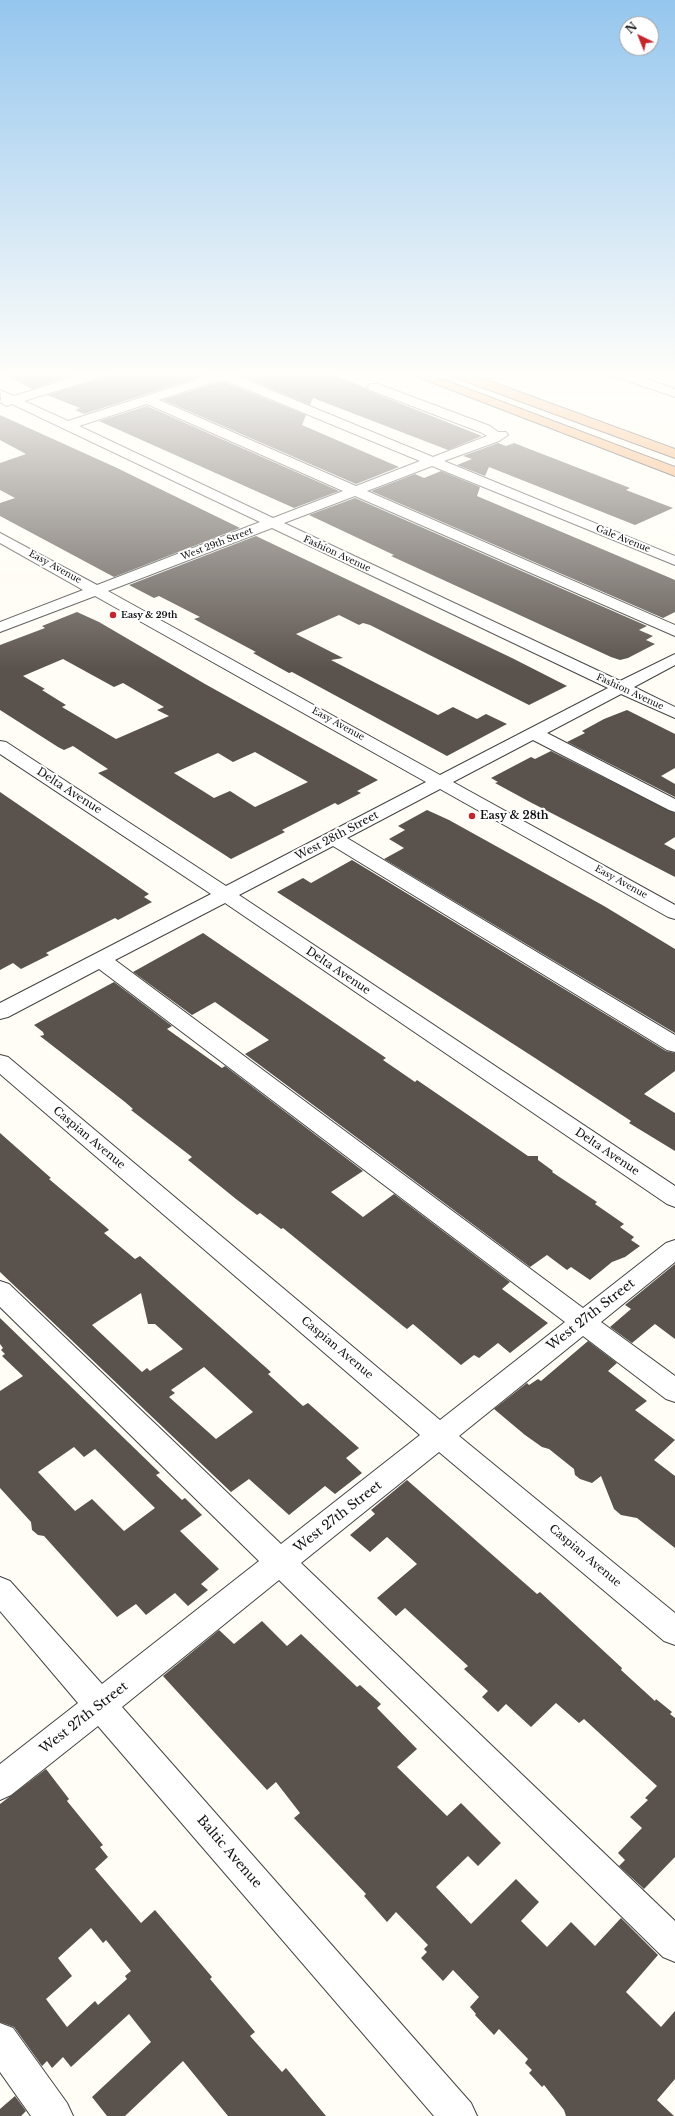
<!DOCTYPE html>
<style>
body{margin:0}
#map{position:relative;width:675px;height:2116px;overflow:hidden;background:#fffdf5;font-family:"Libre Baskerville",serif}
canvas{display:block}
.north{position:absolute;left:619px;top:16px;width:40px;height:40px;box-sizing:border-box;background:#fff;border:1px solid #a0a0a0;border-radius:50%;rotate:317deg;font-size:11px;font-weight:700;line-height:16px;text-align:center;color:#111}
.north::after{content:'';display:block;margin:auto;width:14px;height:18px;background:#c4262e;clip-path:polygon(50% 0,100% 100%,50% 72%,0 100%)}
</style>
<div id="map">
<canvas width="675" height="2116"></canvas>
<div class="north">N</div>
</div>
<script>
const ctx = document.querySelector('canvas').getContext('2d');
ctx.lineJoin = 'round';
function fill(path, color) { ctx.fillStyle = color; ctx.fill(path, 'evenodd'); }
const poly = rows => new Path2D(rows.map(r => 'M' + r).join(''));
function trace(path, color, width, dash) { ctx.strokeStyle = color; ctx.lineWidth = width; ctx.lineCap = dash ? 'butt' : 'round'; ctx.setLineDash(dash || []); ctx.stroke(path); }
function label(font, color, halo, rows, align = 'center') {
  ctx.font = font + ' "Libre Baskerville",serif'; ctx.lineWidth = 4; ctx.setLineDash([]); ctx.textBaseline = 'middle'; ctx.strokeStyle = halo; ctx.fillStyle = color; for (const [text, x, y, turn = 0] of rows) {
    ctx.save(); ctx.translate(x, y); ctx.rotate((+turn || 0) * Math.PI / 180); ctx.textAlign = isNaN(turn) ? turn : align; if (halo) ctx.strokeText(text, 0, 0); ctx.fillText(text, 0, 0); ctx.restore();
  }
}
fill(poly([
 [0,372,84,372,32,389],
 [111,372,208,372,209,374,84,414,75,410,80,408,47,395,108,376],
 [232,372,325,372,367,388,369,391,482,436,448,450,313,398,310,405],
 [222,381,306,415,302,425,399,467,356,484,163,400],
 [147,406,339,491,294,508,99,421],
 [0,415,115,467,240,528,114,577,0,516,0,503,15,498,0,490,0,463,26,454,0,440],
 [498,443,506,446,514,443,630,488,626,490,673,508,635,525,489,467,485,476,457,465,472,459,463,456],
 [441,471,480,487,477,496,675,580,675,612,663,618,371,491,415,474,424,478],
 [355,498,647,626,639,630,653,636,646,640,655,644,628,658,620,660,611,657,391,556,394,555,309,515],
 [256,536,512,658,567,686,529,705,370,625,363,623,359,625,339,615,296,634,343,658,331,660,438,715,453,707,477,719,486,714,507,724,447,756,292,672,289,673,253,653,256,652,194,619,200,617,159,596,154,598,129,585],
 [77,612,99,622,205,684,378,780,357,791,361,793,338,805,335,803,282,830,285,832,231,859,98,773,108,769,73,746,64,750,58,747,0,710,0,645,45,628,42,626],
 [63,659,114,687,123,683,164,707,157,710,169,716,116,739,62,707,66,705,42,690,45,689,23,676],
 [255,752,308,782,255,807,230,791,214,798,174,773,218,753,233,762],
 [627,710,675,734,675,768,661,776,675,784,675,797,567,742,585,733,582,731,604,719],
 [551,751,675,813,675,837,664,844,675,850,675,877,530,802,495,783,498,782,491,778,531,757,535,759],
 [0,792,149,894,144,897,152,902,118,920,115,918,46,953,49,955,21,969,13,963,0,970],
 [427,810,449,820,604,906,675,949,675,1033,384,859,404,848,389,839,405,830,398,826],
 [352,860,666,1051,675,1053,675,1071,644,1094,675,1113,675,1151,629,1123,631,1121,535,1058,277,892,303,878,311,883],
 [203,933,386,1058,383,1060,415,1082,417,1080,528,1156,538,1156,538,1160,553,1171,552,1172,597,1202,595,1204,624,1224,620,1227,634,1237,631,1240,640,1246,625,1257,612,1262,590,1280,571,1267,567,1270,547,1255,530,1267,245,1054,269,1040,215,1002,192,1015,133,972],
 [114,982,172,1026,167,1029,222,1068,225,1066,363,1171,331,1192,363,1217,394,1194,510,1282,502,1289,548,1323,510,1353,498,1343,479,1358,474,1355,461,1365,413,1324,407,1329,403,1326,283,1228,281,1229,260,1213,257,1215,236,1199,188,1160,192,1157,131,1110,133,1109,125,1102,40,1036,44,1035,43,1032,34,1025],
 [0,1133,51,1178,49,1179,107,1228,109,1230,104,1233,135,1259,140,1256,271,1372,268,1374,303,1406,308,1403,359,1448,346,1458,362,1473,335,1494,325,1486,289,1515,249,1479,231,1492,0,1272],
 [141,1293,148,1324,155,1324,183,1349,150,1371,147,1368,142,1372,92,1325],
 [204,1367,253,1412,216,1439,169,1397,175,1393,171,1390],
 [675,1264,675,1339,655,1324,632,1343,610,1327,631,1309,625,1305],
 [0,1318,160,1473,156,1475,182,1500,185,1498,202,1515,180,1531,219,1569,201,1584,208,1590,188,1606,175,1593,146,1615,136,1604,117,1617,44,1536,38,1535,32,1530,31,1522,0,1488,0,1391,23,1376,2,1356,5,1354,1,1350,3,1348,0,1344],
 [74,1447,84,1457,95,1449,155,1508,124,1531,92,1499,75,1511,38,1472],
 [588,1341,617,1363,608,1371,647,1401,635,1410,675,1440,654,1460,675,1476,675,1548,637,1518,621,1515,614,1509,601,1476,592,1483,580,1479,575,1475,574,1469,549,1449,542,1447,525,1435,494,1409,527,1383,529,1385,538,1379,541,1381],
 [407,1480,537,1594,540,1592,622,1668,621,1670,655,1701,656,1699,672,1712,670,1714,675,1718,675,1857,644,1889,619,1866,625,1860,618,1853,642,1828,630,1817,648,1800,645,1798,657,1786,584,1719,579,1723,556,1703,531,1727,506,1704,498,1712,482,1697,488,1691,464,1669,468,1666,405,1608,396,1616,377,1598,417,1564,387,1537,370,1552,350,1535,375,1514,371,1510],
 [262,1621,287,1646,301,1634,357,1687,360,1685,381,1704,377,1708,417,1749,397,1767,447,1816,461,1803,501,1843,478,1866,468,1856,436,1887,471,1924,516,1879,539,1902,521,1921,547,1947,571,1922,595,1946,621,1918,658,1955,626,1992,661,2027,675,2011,675,2079,657,2100,674,2116,566,2116,564,2110,544,2085,542,2087,529,2073,532,2070,525,2063,528,2059,499,2029,494,2035,475,2015,476,2014,470,2007,479,1997,453,1970,443,1981,421,1958,427,1952,424,1949,428,1945,396,1912,387,1922,364,1896,366,1894,294,1818,300,1813,276,1782,267,1790,163,1676,219,1630,234,1644],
 [46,1769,69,1799,67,1801,103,1845,100,1847,108,1857,95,1869,141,1923,155,1910,212,1977,210,1979,255,2032,250,2036,282,2072,286,2068,326,2116,228,2116,183,2061,125,2116,107,2116,92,2097,151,2042,129,2014,71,2067,63,2057,52,2068,47,2061,42,2066,14,2027,0,2022,0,1804],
 [91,1928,103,1943,106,1940,131,1971,125,1976,127,1979,98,2005,95,2001,67,2027,46,1999,72,1976,58,1958],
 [15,2096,26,2111,21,2116,0,2116,0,2109]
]), '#5a524d');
const minor = poly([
 [90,372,110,372,108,375,24,401,68,421,211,375,209,372,227,372,433,457,487,436,480,432,370,390,368,387,370,384,378,384,490,426,498,432,506,432,508,435,499,441,444,461,675,556,675,565,432,466,367,491,675,625,675,636,355,496,284,523,620,681,675,654,675,665,634,687,675,707,675,718,621,694,547,733,675,799,675,812,669,810,533,740,453,782,675,905,675,919,668,917,440,789,347,838,675,1035,675,1052,667,1050,333,846,239,895,675,1186,675,1207,667,1204,225,903,115,960,583,1308,666,1243,675,1240,675,1262,601,1322,675,1376,675,1402,666,1399,583,1336,459,1436,675,1613,675,1645,664,1641,439,1452,301,1563,675,1921,675,1962,663,1957,279,1580,122,1707,471,2103,477,2116,434,2116,98,1726,11,1795,0,1800,0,1764,78,1703,0,1611,0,1577,10,1581,102,1684,259,1561,0,1307,0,1281,9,1284,281,1544,420,1435,0,1074,0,1055,8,1057,440,1420,565,1322,99,969,8,1017,0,1019,0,1003,211,894,0,754,0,741,6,742,226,886,426,782,95,596,0,632,0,622,83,590,0,543,0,533,97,585,260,522,12,404,6,406,0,402,1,399,0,390,14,396,90,372],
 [222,379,420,461,356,486,159,400,222,379],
 [147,404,343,491,273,518,79,426,147,404],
 [272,528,608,688,440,775,108,591,272,528],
 [608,372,627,372,675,389,675,397,610,375,608,372],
 [0,2023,13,2028,67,2103,73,2116,31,2116,0,2072,0,2023]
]);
const highway = poly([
 [405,372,423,372,675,467,675,476,405,372],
 [453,372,465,372,675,449,675,458,454,377,453,372]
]);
trace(minor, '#444', 2);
trace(highway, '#222', 2);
fill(minor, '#fff');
fill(highway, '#f5a25d');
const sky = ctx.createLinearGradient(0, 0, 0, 669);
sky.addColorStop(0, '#95c6ee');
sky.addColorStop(0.56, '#fffefa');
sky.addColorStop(1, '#fffefa00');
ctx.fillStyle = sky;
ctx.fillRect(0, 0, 675, 669);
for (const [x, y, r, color] of [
 [113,615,4,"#c4262e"],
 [472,816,4,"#c4262e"]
]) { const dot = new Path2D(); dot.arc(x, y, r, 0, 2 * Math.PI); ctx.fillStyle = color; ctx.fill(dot); trace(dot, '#fff', 1.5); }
label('9px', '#111', '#fff', [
 ["Gale Avenue",623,539,22],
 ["West 29th Street",217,544,-21],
 ["Fashion Avenue",337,554,25],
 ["Easy Avenue",55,567,29],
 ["Fashion Avenue",630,692,25],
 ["Easy Avenue",338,724,29],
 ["Easy Avenue",621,882,29]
]);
label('bold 9px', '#111', '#fff', [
 ["Easy & 29th",121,615]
], 'left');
label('11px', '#111', '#fff', [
 ["Delta Avenue",69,791,33],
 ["West 28th Street",337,836,-28],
 ["Delta Avenue",338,971,34],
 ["Caspian Avenue",89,1138,40],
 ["Delta Avenue",607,1152,34],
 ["Caspian Avenue",337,1348,40],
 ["Caspian Avenue",585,1556,40]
]);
label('bold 11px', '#111', '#fff', [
 ["Easy & 28th",480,816]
], 'left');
label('13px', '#111', '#fff', [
 ["West 27th Street",591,1315,-38],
 ["West 27th Street",338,1517,-38],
 ["West 27th Street",84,1718,-38],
 ["Baltic Avenue",229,1852,49]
]);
</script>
